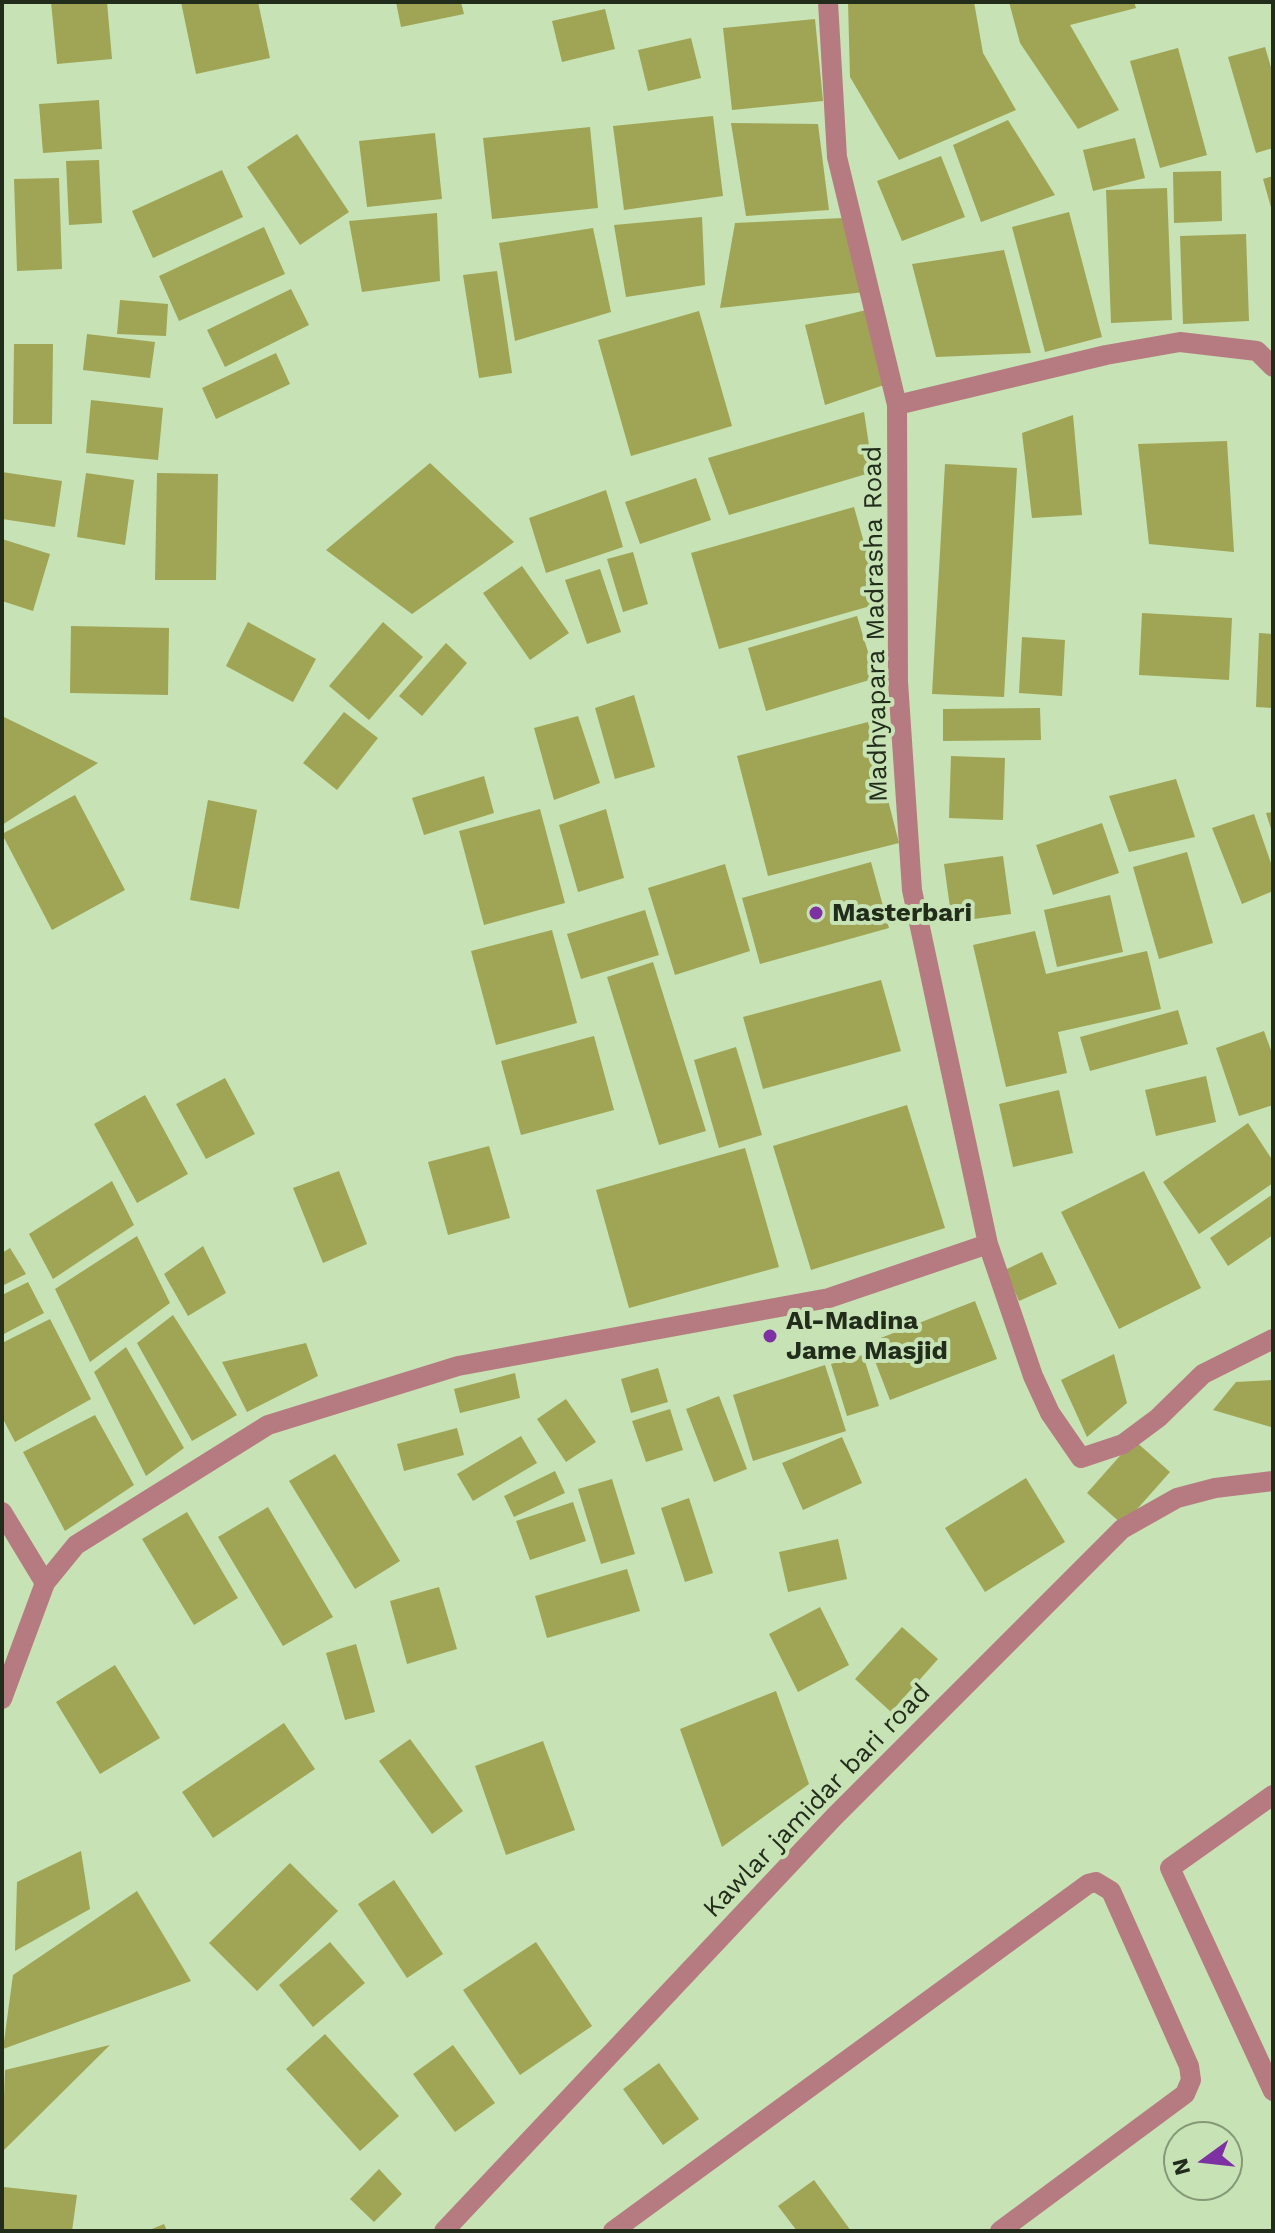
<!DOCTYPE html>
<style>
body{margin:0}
#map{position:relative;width:1275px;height:2233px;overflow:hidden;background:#c7e2b4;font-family:"Work Sans",sans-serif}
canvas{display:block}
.frame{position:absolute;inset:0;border:4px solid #222c1b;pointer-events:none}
.north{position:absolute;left:1163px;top:2121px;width:80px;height:80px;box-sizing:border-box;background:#c7e2b4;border:2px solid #859977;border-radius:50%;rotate:255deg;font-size:22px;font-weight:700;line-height:32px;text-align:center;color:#222c1b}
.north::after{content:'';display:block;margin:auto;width:28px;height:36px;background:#7d31a2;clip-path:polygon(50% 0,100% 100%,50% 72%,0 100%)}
</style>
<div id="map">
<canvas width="1275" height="2233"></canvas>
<div class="frame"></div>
<div class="north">N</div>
</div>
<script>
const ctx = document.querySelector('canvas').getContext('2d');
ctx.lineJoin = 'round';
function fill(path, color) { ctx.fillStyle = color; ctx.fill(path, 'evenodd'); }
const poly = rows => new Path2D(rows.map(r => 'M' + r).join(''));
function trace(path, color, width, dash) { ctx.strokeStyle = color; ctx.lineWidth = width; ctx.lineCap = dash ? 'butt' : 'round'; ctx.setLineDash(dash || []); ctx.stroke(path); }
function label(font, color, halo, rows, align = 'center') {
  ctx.font = font + ' "Work Sans",sans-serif'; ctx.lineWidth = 8; ctx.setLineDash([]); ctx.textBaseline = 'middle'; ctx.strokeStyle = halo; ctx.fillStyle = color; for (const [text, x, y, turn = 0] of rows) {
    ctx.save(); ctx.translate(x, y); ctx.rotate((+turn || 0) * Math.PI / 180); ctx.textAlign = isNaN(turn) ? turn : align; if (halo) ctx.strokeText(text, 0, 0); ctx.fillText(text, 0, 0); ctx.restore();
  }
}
fill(poly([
 [51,2,107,2,112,59,57,64],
 [181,2,258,2,270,58,196,74],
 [396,2,461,2,464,14,401,27],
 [848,2,974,2,983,53,1016,110,899,160,850,77],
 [1009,2,1134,2,1136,8,1070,25,1119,110,1078,129,1020,43],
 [605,9,615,49,562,62,552,21],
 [815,19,823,101,732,110,723,28],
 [691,38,701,78,648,91,638,50],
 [1265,47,1273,74,1273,148,1256,153,1228,57],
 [1178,48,1207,155,1160,168,1130,61],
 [99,100,102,149,43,153,39,104],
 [713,116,723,196,624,210,613,126],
 [1008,120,1055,195,981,222,953,145],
 [731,123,818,124,829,210,746,216],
 [590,127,598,208,492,219,483,138],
 [435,133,442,199,367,207,359,141],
 [297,134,349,212,300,245,247,167],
 [1135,138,1145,178,1093,191,1083,150],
 [941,156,965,217,902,241,877,181],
 [99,160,102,223,69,225,66,161],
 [222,170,243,217,153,258,132,211],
 [1221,171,1222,221,1174,223,1173,172],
 [1273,176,1273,211,1272,211,1263,179],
 [59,178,62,269,17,271,14,179],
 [1167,188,1172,320,1111,323,1106,190],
 [1069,212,1102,337,1045,352,1012,227],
 [437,213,440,281,362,292,349,221],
 [702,217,705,285,626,297,614,225],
 [843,218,865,292,720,308,735,223],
 [264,227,285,274,179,321,159,276],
 [593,228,611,312,515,341,499,243],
 [1246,234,1249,321,1183,324,1180,236],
 [1004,250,1031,353,936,357,912,264],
 [497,271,512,373,479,378,463,275],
 [291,289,309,325,225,367,207,330],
 [120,300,168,304,166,336,117,334],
 [866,310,884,385,825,405,805,325],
 [699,311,732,426,631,456,598,340],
 [87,334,155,342,150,378,83,370],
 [14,344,53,344,52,424,13,424],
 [276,353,290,384,216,419,202,388],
 [91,400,163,408,158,460,86,453],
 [864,412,873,472,729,515,708,458],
 [1073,415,1082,515,1032,518,1022,433],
 [1227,441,1234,552,1149,544,1138,444],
 [430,463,514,542,412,614,326,550],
 [945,464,1017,468,1004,697,932,694],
 [2,472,62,481,55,527,2,519],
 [86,473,134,480,125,545,77,537],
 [157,473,218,474,216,580,155,580],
 [696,478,711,520,640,544,625,502],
 [606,490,623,547,546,573,529,518],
 [854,507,881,603,719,649,691,553],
 [2,539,50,554,33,611,2,601],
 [633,552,648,604,623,612,607,559],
 [522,566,569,633,530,660,483,593],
 [600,569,621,632,587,644,565,580],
 [1142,613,1232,618,1229,680,1139,675],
 [857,616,876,678,766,711,748,648],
 [248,622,316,659,293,702,226,666],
 [383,622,423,657,369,720,329,686],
 [71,626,169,628,168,695,70,693],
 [1259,633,1273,634,1273,708,1256,707],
 [1022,637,1065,640,1062,696,1019,693],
 [446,643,467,663,422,716,399,696],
 [634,695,655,767,615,779,595,708],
 [1040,708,1041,740,943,741,943,709],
 [344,712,378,738,337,790,303,763],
 [2,716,98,763,2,825],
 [578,716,600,783,554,800,534,728],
 [868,722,899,843,768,876,737,756],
 [951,756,1005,758,1003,820,949,818],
 [484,776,494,813,424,835,412,798],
 [1176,779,1195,837,1129,852,1109,796],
 [75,795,125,890,52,930,2,834],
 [208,800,257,810,239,909,190,900],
 [540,809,565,903,484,925,459,831],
 [606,809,624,878,578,892,559,825],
 [1273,812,1273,832,1272,832,1266,813],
 [1254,814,1273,869,1273,891,1242,904,1212,828],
 [1102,823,1119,873,1053,895,1036,845],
 [1187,852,1213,943,1159,959,1133,867],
 [1003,856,1011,914,952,922,944,864],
 [871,862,889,928,760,964,742,898],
 [725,864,750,951,675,975,648,888],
 [1110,895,1123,952,1057,967,1044,910],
 [645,910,659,955,581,979,567,934],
 [552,930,577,1023,496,1045,471,951],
 [1035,931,1046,974,1147,951,1161,1009,1058,1032,1067,1073,1006,1087,973,945],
 [653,962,706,1131,659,1145,607,977],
 [881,980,901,1051,763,1089,743,1017],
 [1178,1010,1188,1044,1090,1071,1080,1037],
 [1264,1031,1273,1056,1273,1105,1239,1116,1216,1048],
 [594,1036,614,1110,521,1135,501,1061],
 [736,1047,762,1135,719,1148,694,1060],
 [1206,1076,1216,1122,1156,1136,1145,1090],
 [225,1078,255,1134,206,1159,176,1104],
 [1059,1090,1073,1153,1013,1167,999,1104],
 [145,1095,188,1174,137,1203,94,1124],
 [907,1105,945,1228,811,1270,773,1146],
 [1248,1123,1273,1161,1273,1183,1199,1234,1163,1182],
 [489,1146,510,1218,448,1235,428,1162],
 [745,1148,779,1267,629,1308,596,1190],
 [339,1171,367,1244,323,1263,293,1188],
 [1144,1171,1201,1288,1119,1329,1061,1212],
 [112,1181,134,1225,53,1279,29,1234],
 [1273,1194,1273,1235,1228,1266,1210,1238],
 [137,1236,170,1303,90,1362,55,1289],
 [203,1246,226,1293,188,1316,164,1274],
 [10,1248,26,1274,2,1286,2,1253],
 [1042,1252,1057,1284,1019,1301,1005,1270],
 [28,1282,44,1313,2,1335,2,1295],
 [975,1301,997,1359,890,1400,868,1343],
 [173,1315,237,1415,192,1441,137,1343],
 [50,1319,91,1399,15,1442,2,1417,2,1343],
 [306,1343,318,1376,247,1412,222,1362],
 [126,1347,184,1448,146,1476,94,1372],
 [1114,1354,1127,1403,1087,1437,1061,1380],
 [863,1355,879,1406,847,1416,831,1364],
 [825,1365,846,1431,753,1461,733,1395],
 [658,1368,668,1402,631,1413,621,1379],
 [515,1373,520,1398,460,1413,454,1389],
 [1273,1380,1271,1427,1213,1410,1236,1382],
 [719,1396,747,1469,714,1482,686,1409],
 [566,1399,596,1442,566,1462,537,1419],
 [670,1409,683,1450,646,1462,632,1421],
 [95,1415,134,1485,65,1531,23,1452],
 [457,1428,464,1455,404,1471,397,1444],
 [521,1436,537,1463,473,1501,457,1474],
 [842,1437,862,1483,803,1510,782,1463],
 [1134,1440,1170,1472,1123,1525,1087,1493],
 [335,1454,400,1561,355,1589,289,1481],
 [555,1471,565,1493,514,1517,504,1496],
 [1026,1478,1065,1542,985,1592,945,1528],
 [612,1479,635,1554,601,1564,578,1489],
 [689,1498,713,1573,685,1582,661,1508],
 [573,1502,586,1541,530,1560,516,1521],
 [268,1507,333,1617,283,1646,218,1537],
 [187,1512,238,1598,194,1625,142,1539],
 [838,1539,847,1579,788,1592,779,1552],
 [627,1569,640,1611,547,1638,535,1596],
 [439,1587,457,1649,407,1664,390,1601],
 [820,1607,849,1665,798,1692,769,1634],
 [902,1627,938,1659,891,1712,855,1679],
 [356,1644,375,1712,345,1720,326,1653],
 [115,1665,160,1738,100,1774,56,1702],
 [776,1691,809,1784,722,1847,680,1729],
 [284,1723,315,1769,213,1838,182,1792],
 [410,1739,463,1811,432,1834,379,1761],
 [543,1741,575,1830,506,1855,475,1766],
 [81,1851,90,1909,15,1951,17,1882],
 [290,1863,338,1911,257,1991,209,1943],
 [394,1880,443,1954,407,1978,358,1904],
 [137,1891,191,1981,3,2049,13,1975],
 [330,1942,365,1983,313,2027,279,1985],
 [536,1942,592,2026,520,2075,463,1990],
 [325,2034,399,2116,360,2151,286,2069],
 [110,2045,2,2152,5,2070],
 [453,2045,495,2103,455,2132,413,2074],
 [659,2063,699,2119,663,2145,623,2089],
 [379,2169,402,2194,374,2222,350,2199],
 [814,2180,851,2231,797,2231,778,2206],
 [4,2187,77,2195,72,2231,2,2231],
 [164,2224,167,2231,147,2231]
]), '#9fa554');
trace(poly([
 [828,2,837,157,897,405,898,682,912,890,988,1244,1033,1376,1050,1413,1081,1458,1123,1444,1158,1418,1203,1374,1273,1339],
 [897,405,1106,355,1180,342,1257,351,1273,367],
 [2,1512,45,1583],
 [2,1699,45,1583,76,1545,268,1425,458,1366,829,1298,988,1244],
 [1273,1795,1170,1868,1273,2091],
 [444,2231,834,1817,1122,1529,1177,1498,1215,1488,1273,1481],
 [613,2231,1088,1884,1096,1882,1111,1891,1189,2066,1191,2080,1185,2094,1000,2231]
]), '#b67b81', 20);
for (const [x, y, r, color] of [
 [816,913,8,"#7d31a2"],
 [770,1336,8,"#7d31a2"]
]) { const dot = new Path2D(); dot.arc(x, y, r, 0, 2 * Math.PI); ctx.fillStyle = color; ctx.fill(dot); trace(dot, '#c7e2b4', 3); }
label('26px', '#222c1b', '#c7e2b4', [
 ["Madhyapara Madrasha Road",876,624,-91],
 ["Kawlar jamidar bari road",817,1801,-46]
]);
label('bold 26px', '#222c1b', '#c7e2b4', [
 ["Masterbari",832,913],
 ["Al-Madina",786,1321],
 ["Jame Masjid",786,1351]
], 'left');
</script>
